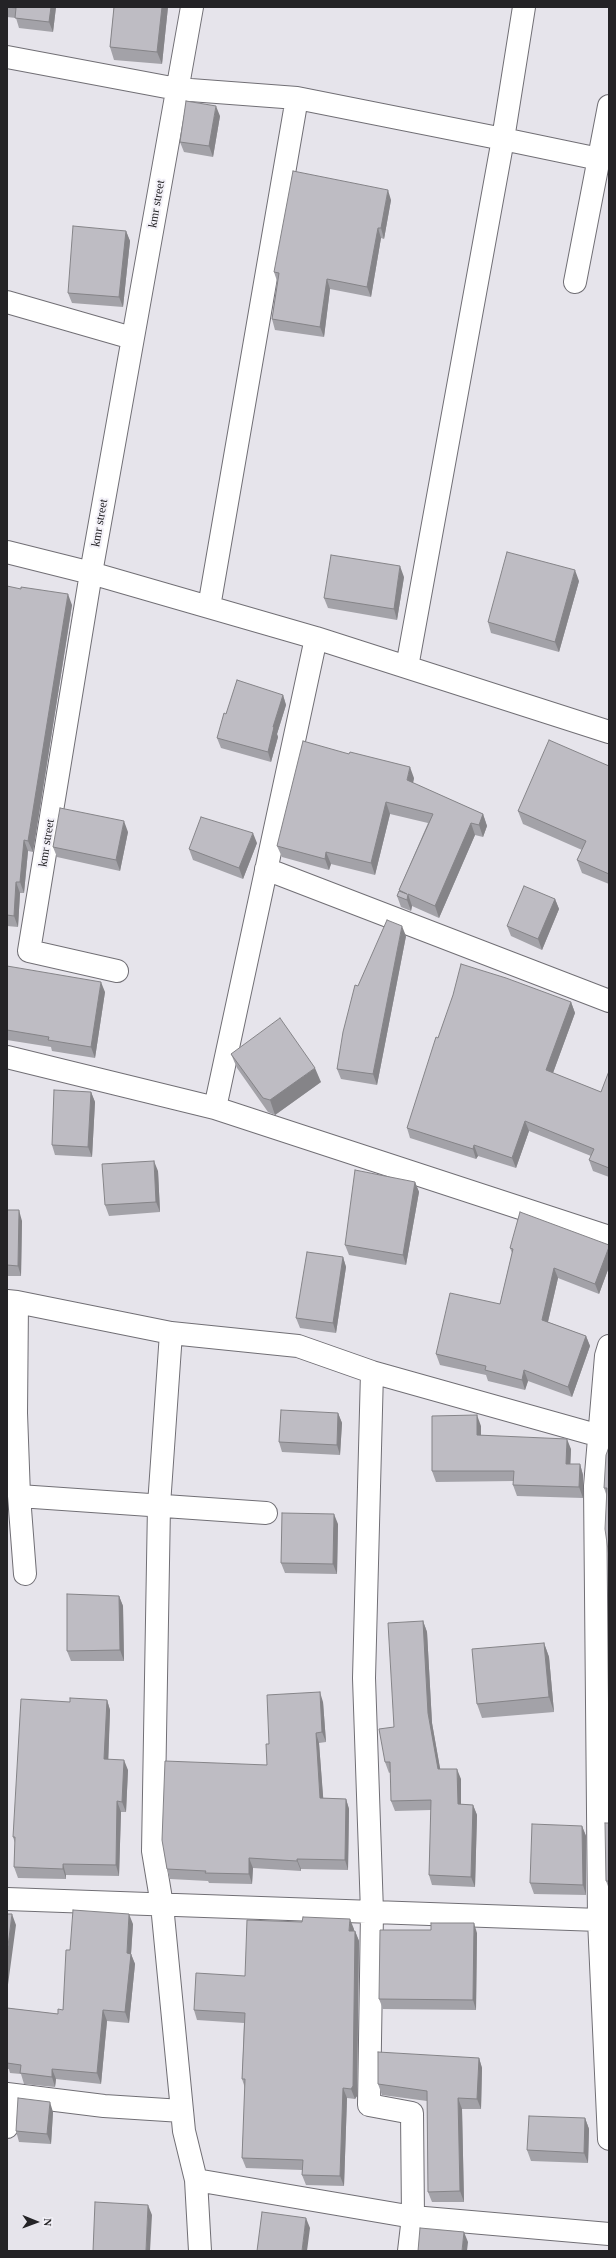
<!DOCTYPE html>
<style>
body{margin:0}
#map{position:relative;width:616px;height:2258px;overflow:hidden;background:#e6e4eb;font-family:"Times New Roman",serif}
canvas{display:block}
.frame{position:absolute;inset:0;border:8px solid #242326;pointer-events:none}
.north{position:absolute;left:16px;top:2202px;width:40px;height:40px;-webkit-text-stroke:3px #f3f1f8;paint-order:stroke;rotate:91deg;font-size:11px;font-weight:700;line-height:16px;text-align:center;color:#242326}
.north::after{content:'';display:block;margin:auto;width:14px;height:18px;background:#242326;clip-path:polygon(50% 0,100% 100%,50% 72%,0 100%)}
</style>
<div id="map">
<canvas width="616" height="2258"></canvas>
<div class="frame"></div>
<div class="north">N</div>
</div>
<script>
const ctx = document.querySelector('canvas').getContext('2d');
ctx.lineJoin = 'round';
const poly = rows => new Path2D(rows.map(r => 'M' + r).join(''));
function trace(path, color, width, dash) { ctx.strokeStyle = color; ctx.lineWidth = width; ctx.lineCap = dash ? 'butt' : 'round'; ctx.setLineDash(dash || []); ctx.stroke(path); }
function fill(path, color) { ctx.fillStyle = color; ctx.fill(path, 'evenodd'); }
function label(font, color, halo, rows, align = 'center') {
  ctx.font = font + ' "Times New Roman",serif'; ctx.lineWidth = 4; ctx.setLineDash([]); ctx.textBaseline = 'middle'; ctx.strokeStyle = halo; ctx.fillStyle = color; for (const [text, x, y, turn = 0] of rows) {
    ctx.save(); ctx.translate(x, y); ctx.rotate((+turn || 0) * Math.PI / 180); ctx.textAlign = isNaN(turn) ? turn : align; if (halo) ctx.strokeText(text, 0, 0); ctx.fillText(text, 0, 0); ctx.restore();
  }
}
const minor = poly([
 [524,7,503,139,599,159],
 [7,57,177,89,297,98,503,139,407,667],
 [575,282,609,106],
 [7,302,132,338],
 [7,552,91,573,316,638,609,732],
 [209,607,297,98],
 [266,869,609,1001],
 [117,971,29,951,91,573,192,7],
 [7,1057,215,1108,609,1237],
 [215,1108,316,638],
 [7,1301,17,1302,16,1413,19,1496,25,1574],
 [17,1302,171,1333,298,1346,372,1372,600,1436],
 [171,1333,159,1505,153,1851,162,1905,184,2131,196,2180,200,2251],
 [609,1346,606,1356,595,1486,599,1920,609,2139],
 [372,1372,364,1678,372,1912,369,2105,412,2113,413,2217,409,2251],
 [19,1496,266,1513],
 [7,1899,599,1920,609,1922],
 [7,2094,104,2106,182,2111],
 [7,2127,11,2095],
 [196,2180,413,2217,609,2234]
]);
trace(minor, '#716f75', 24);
trace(minor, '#fff', 22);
fill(poly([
 [7,7,56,7,53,32,19,28,16,18,7,17],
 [114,7,168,7,162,64,114,60,110,47],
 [220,116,213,157,184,152,180,142],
 [391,200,384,239,381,238,371,297,330,289,324,337,275,330,272,319,277,281,274,272],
 [126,231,130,241,123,307,72,303,68,293],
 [404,577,397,620,328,608,324,598],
 [579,581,559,652,491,633,488,622],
 [7,586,72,605,33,852,28,851,24,893,20,893,18,927,7,926],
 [283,695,286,705,277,734,278,737,271,762,221,748,217,738,226,714],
 [609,766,609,884,582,873,577,860,582,850,523,824,518,811],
 [414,778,413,783,483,814,487,826,483,837,475,835,439,918,412,906,411,911,401,907,397,896,399,891,399,890,428,823,390,814,375,875,331,864,329,870,282,857,277,846],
 [128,832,120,871,57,857,53,847],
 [257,843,243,879,193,860,189,849],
 [555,899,559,909,542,950,511,936,507,926],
 [406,936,377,1085,341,1079,337,1069,358,986],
 [7,966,105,992,95,1058,52,1051,51,1047,7,1040],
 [571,1002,575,1013,553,1073,601,1092,609,1071,609,1177,593,1171,589,1160,591,1156,529,1131,516,1168,478,1156,476,1159,410,1138,407,1128,438,1038],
 [231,1054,321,1082,275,1115,268,1112,237,1068],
 [91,1092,95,1102,92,1157,55,1155,52,1145],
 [158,1171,160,1212,109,1216,105,1205],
 [415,1182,419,1192,406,1265,349,1255,345,1245],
 [7,1210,22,1221,21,1276,7,1276],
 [609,1245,609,1267,599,1294,558,1278,548,1322,586,1336,590,1346,572,1397,528,1381,525,1390,488,1381,486,1375,440,1365,436,1354,500,1304,512,1253,510,1248],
 [343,1257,346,1267,336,1333,300,1328,296,1318],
 [338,1413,342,1423,340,1455,282,1452,279,1442],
 [481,1426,481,1435,571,1449,570,1464,580,1464,583,1475,583,1498,517,1496,513,1485,514,1481,436,1482,432,1471],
 [609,1447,606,1494,604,1488],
 [338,1524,337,1574,285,1573,281,1563],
 [119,1596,123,1606,124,1661,71,1661,67,1651],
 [423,1621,427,1632,432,1723,440,1769,461,1779,461,1804,473,1805,477,1815,475,1887,432,1885,429,1875,431,1810,395,1811,391,1801,391,1772,389,1773,385,1762],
 [544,1643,549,1657,554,1712,482,1718,477,1704],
 [107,1700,110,1710,108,1759,128,1770,126,1812,121,1812,119,1876,66,1875,66,1879,18,1878,14,1867,15,1843,13,1837,70,1702],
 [323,1702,326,1742,319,1743,323,1798,346,1799,349,1809,348,1870,301,1869,301,1871,253,1868,252,1884,209,1883,208,1881,170,1879,167,1869,267,1765,269,1744],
 [609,1823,609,1889,606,1881],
 [582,1826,586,1836,586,1895,534,1894,530,1883],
 [133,1924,131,1954,135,1964,129,2023,107,2021,101,2084,56,2079,55,2087,24,2084,21,2074,10,2073,9,2069,7,2069,7,2008,58,2014,63,2010,70,1950],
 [354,1929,353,1931,355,1931,359,1941,357,2096,355,2099,347,2098,344,2186,306,2185,302,2175,302,2170,246,2168,242,2158,245,2088,242,2079,244,2023,197,2020,194,2010,245,1976],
 [477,1933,476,2010,383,2009,379,1999],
 [479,2058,482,2068,481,2109,462,2109,464,2202,432,2202,428,2192,427,2101,382,2095,378,2084],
 [53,2112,51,2144,19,2142,16,2131],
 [585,2118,589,2129,588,2163,531,2161,527,2150]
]), '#a3a2a8');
fill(poly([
 [51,7,56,7,53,32,49,22],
 [162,7,168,7,162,64,157,52],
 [216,106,220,116,213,157,209,146],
 [388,190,391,200,384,239,381,228],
 [378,228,381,238,371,297,367,287],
 [126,231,130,241,123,307,119,297],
 [327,279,330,289,324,337,320,327],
 [400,566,404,577,397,620,394,609],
 [575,570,579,581,559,652,555,642],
 [68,594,72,605,33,852,28,841],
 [283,695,286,705,277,734,278,737,271,762,268,752,273,727],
 [410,767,414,778,411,792,407,780],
 [386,802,390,814,375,875,371,863],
 [483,814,487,826,483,837,479,825],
 [124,821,128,832,120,871,116,860],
 [471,823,475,835,439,918,435,906],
 [253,833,257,843,243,879,239,868],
 [24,840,28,851,24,893,20,882],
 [326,852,331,864,329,870,325,859],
 [16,882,20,893,18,927,14,916],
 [408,894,412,906,411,911,407,900],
 [555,899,559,909,542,950,538,939],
 [402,926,406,936,377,1085,373,1074],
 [101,982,105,992,95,1058,91,1047],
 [571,1002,575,1013,550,1081,546,1070],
 [315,1068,321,1082,275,1115,270,1100],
 [91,1092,95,1102,92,1157,88,1147],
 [525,1121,529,1131,516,1168,512,1158],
 [474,1145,478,1156,476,1159,473,1149],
 [154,1161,158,1171,160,1212,156,1202],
 [415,1182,419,1192,406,1265,403,1255],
 [19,1210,22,1221,21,1276,18,1266],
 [609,1247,609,1267,599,1294,595,1284],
 [343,1257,346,1267,336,1333,333,1323],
 [554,1268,558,1278,546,1330,542,1320],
 [586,1336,590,1346,572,1397,568,1387],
 [524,1370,528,1381,525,1390,522,1380],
 [338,1413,342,1423,340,1455,337,1445],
 [477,1415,481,1426,481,1445,477,1435],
 [567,1439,571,1449,570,1474,566,1464],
 [580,1464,583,1475,583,1498,579,1487],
 [334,1514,338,1524,337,1574,333,1564],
 [119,1596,123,1606,124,1661,120,1650],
 [423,1621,427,1632,432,1723,442,1779,438,1769,428,1713],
 [544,1643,549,1657,554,1712,549,1697],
 [320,1692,323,1702,326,1742,322,1732],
 [107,1700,110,1710,108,1769,104,1759],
 [316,1733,319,1743,324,1808,320,1798],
 [124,1760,128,1770,126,1812,122,1802],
 [457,1769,461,1779,461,1814,458,1804],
 [346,1799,349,1809,348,1870,345,1860],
 [117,1801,121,1812,119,1876,116,1865],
 [473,1805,477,1815,475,1887,471,1877],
 [582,1826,586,1836,586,1895,583,1885],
 [249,1858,253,1868,252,1884,249,1874],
 [297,1859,301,1869,301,1871,297,1861],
 [63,1864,66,1875,66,1879,63,1869],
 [12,1914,16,1925,7,1992,7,1954],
 [129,1914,133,1924,131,1954,135,1964,129,2023,125,2012,127,1953],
 [350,1919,354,1929,353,1941,349,1931],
 [474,1923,477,1933,476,2010,473,2000],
 [355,1931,359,1941,357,2096,355,2099,351,2089],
 [103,2010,107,2021,101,2084,97,2073],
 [479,2058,482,2068,481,2109,477,2099],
 [52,2069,56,2079,55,2087,52,2077],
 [343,2088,347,2098,344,2186,340,2176],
 [458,2098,462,2109,464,2202,460,2191],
 [50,2102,53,2112,51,2144,47,2134],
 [585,2118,589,2129,588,2163,584,2153],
 [148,2205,152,2215,150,2251,146,2251],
 [306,2218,310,2228,307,2251,302,2251],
 [464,2232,468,2242,467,2251,462,2251]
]), '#858488');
const building = poly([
 [7,7,51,7,49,22,15,18,16,8,7,7],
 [114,7,162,7,157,52,110,47,114,7],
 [186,101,216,106,209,146,180,142,186,101],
 [293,171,388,190,381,228,378,228,367,287,327,279,320,327,272,319,279,273,274,272,293,171],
 [73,226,126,231,119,297,68,293,73,226],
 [507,552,575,570,555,642,488,622,507,552],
 [331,555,400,566,394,609,324,598,331,555],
 [7,586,21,589,21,587,68,594,28,841,24,840,20,882,16,882,14,916,7,915,7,586],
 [237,680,283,695,273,727,274,727,268,752,217,738,224,713,226,714,237,680],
 [549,740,609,766,609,874,577,860,586,841,518,811,549,740],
 [303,741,349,754,350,752,410,767,407,780,483,814,479,825,471,823,435,906,408,894,407,900,397,896,399,891,407,894,399,890,433,814,386,802,371,863,326,852,325,859,277,846,303,741],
 [60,808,124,821,116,860,53,847,60,808],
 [201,817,253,833,239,868,189,849,201,817],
 [524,886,555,899,538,939,507,926,524,886],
 [387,920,402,926,373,1074,337,1069,343,1032,355,985,358,986,387,920],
 [461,964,506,978,571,1002,546,1070,601,1092,609,1071,609,1168,589,1160,594,1149,525,1121,512,1158,474,1145,473,1149,407,1128,436,1037,438,1038,453,995,461,964],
 [7,966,101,982,91,1047,48,1040,49,1037,7,1030,7,966],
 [280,1018,315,1068,270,1100,263,1098,231,1054,280,1018],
 [54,1090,91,1092,88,1147,52,1145,54,1090],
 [154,1161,156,1202,105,1205,102,1164,154,1161],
 [355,1170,415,1182,403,1255,345,1245,355,1170],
 [7,1210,19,1210,18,1266,7,1265,7,1210],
 [520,1212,609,1245,609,1247,595,1284,554,1268,542,1320,586,1336,568,1387,524,1370,522,1380,485,1370,486,1366,436,1354,450,1293,500,1304,513,1249,510,1248,520,1212],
 [307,1252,343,1257,333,1323,296,1318,307,1252],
 [281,1410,338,1413,337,1445,279,1442,281,1410],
 [477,1415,477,1435,567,1439,566,1464,580,1464,579,1487,513,1485,514,1471,432,1471,432,1416,477,1415],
 [609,1447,609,1557,605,1529,607,1488,604,1488,606,1455,609,1447],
 [282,1513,334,1514,333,1564,281,1563,282,1513],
 [67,1594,119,1596,120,1650,67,1651,67,1594],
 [423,1621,428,1713,438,1769,457,1769,458,1804,473,1805,471,1877,429,1875,431,1800,391,1801,390,1762,385,1762,379,1729,394,1727,388,1623,423,1621],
 [544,1643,549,1697,477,1704,472,1649,544,1643],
 [320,1692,322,1732,316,1733,320,1798,346,1799,345,1860,297,1859,297,1861,249,1858,249,1874,205,1873,206,1871,167,1869,162,1840,165,1761,267,1765,266,1744,269,1744,267,1695,320,1692],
 [70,1698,107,1700,104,1759,124,1760,122,1802,117,1801,116,1865,63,1864,63,1869,14,1867,15,1837,13,1837,21,1699,70,1702,70,1698],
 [605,1823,609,1823,609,1881,606,1881,605,1823],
 [532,1824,582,1826,583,1885,530,1883,532,1824],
 [73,1910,129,1914,127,1953,131,1954,125,2012,103,2010,97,2073,52,2069,52,2077,20,2073,21,2065,7,2063,7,2008,58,2014,58,2009,63,2010,66,1950,70,1950,73,1910],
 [7,1914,12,1914,7,1954,7,1914],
 [303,1917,350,1919,349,1931,355,1931,353,2086,351,2089,343,2088,340,2176,302,2175,303,2160,242,2158,245,2079,242,2079,245,2013,194,2010,196,1973,245,1976,247,1920,302,1922,303,1917],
 [431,1923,474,1923,473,2000,379,1999,380,1930,431,1930,431,1923],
 [378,2052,479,2058,477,2099,458,2098,460,2191,428,2192,427,2091,378,2084,378,2052],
 [18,2098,50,2102,47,2134,16,2131,18,2098],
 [529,2116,585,2118,584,2153,527,2150,529,2116],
 [95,2202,148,2205,146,2251,93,2251,95,2202],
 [262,2212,306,2218,302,2251,257,2251,262,2212],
 [420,2228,464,2232,462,2251,418,2251,420,2228]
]);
fill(building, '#bebcc3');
trace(building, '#858488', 1);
label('12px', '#242326', '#f3f1f8', [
 ["kmr street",157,204,-80],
 ["kmr street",100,523,-80],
 ["kmr street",47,843,-81]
]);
</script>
